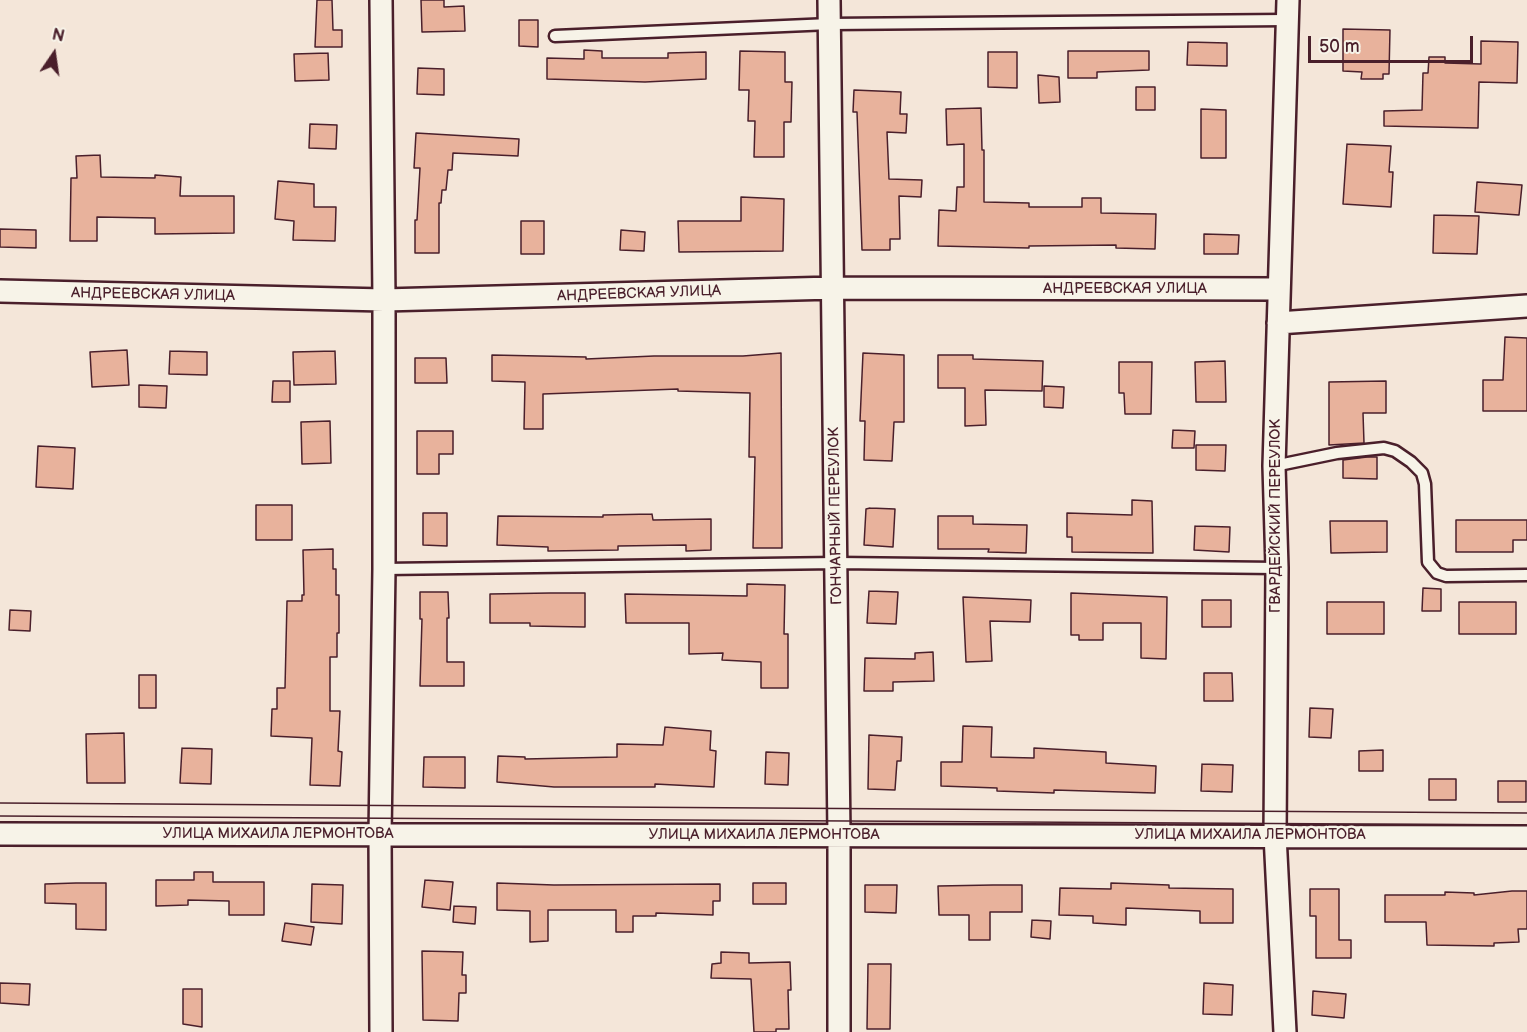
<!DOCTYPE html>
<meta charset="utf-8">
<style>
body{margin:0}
#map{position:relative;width:1527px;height:1032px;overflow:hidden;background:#f4e6d9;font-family:"Balsamiq Sans",sans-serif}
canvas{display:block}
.north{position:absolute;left:24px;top:24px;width:60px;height:60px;-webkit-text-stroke:4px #f7f3e8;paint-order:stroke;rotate:13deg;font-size:16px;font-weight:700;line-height:24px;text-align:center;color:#4a1f2b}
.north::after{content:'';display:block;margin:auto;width:21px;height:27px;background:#4a1f2b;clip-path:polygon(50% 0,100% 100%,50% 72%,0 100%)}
.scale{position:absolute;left:1308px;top:36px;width:165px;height:27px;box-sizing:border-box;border:3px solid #4a1f2b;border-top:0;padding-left:8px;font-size:18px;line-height:21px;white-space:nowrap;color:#4a1f2b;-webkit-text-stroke:4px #f7f3e8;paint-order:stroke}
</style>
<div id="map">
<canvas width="1527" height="1032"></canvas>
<div class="north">N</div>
<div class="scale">50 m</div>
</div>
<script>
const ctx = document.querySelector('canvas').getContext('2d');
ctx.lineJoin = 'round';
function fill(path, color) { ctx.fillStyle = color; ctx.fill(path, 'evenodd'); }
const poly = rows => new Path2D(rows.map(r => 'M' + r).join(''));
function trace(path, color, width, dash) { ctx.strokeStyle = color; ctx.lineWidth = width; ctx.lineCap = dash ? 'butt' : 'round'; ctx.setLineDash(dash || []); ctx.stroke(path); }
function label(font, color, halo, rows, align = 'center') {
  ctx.font = font + ' "Balsamiq Sans",sans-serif'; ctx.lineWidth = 4.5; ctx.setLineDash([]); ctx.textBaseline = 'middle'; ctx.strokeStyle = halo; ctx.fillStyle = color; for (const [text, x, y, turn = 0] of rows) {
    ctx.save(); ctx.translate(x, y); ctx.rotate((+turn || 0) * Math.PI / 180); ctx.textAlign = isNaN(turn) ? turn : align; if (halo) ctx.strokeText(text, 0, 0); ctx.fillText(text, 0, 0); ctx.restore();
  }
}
const building = poly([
 [317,0,332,0,333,30,342,30,342,47,315,47,317,0],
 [421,0,444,0,444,7,464,6,465,31,422,32,421,0],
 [519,20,538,20,538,47,519,46,519,20],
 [1343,29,1390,30,1389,74,1383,74,1383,79,1361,79,1362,72,1343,71,1343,29],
 [1481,41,1518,42,1517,83,1479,82,1478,128,1384,126,1384,111,1422,110,1423,73,1428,73,1429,57,1445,57,1445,63,1481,64,1481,41],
 [1188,42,1227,43,1227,66,1187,65,1188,42],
 [584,50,602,51,602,58,668,58,668,53,706,52,706,79,645,82,547,79,547,58,584,59,584,50],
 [740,51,785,52,785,82,792,82,791,122,784,122,784,157,754,157,755,121,748,121,749,90,739,90,740,51],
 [1068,51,1149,51,1149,70,1097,72,1097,78,1068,78,1068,51],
 [988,52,1017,52,1017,88,988,87,988,52],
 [328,53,329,80,295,81,294,54,328,53],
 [418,68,444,69,444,95,417,94,418,68],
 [1038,75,1059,77,1060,102,1039,103,1038,75],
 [1136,87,1155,87,1155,110,1136,110,1136,87],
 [854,90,901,92,900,114,907,114,906,133,887,132,889,179,922,180,921,197,899,196,900,239,890,239,890,250,862,250,857,112,853,112,854,90],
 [981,108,982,150,984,150,984,202,1029,203,1029,207,1082,207,1082,198,1101,198,1101,213,1156,214,1155,249,1116,248,1116,245,1029,246,1029,248,938,246,939,210,956,211,957,187,964,187,964,144,947,145,946,109,981,108],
 [1201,109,1226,110,1226,158,1201,158,1201,109],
 [310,124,337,125,336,149,309,148,310,124],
 [416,133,519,139,518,156,453,153,452,170,448,170,446,190,442,190,441,203,439,203,439,253,415,253,415,220,417,220,420,168,414,168,416,133],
 [1347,144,1391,146,1389,172,1393,172,1391,207,1343,204,1347,144],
 [100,155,101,177,155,178,155,175,181,177,180,196,234,196,234,233,155,234,155,218,97,217,97,241,70,241,71,178,77,178,76,156,100,155],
 [278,181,314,184,314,207,336,207,335,241,293,240,294,221,275,219,278,181],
 [1477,182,1522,185,1519,215,1475,212,1477,182],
 [741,197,784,199,783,251,679,252,678,221,741,221,741,197],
 [1434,215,1479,216,1477,254,1433,253,1434,215],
 [521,221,544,221,544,254,521,254,521,221],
 [0,229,36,230,36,248,0,247,0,229],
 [621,230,645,232,644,251,620,250,621,230],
 [1204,234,1239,235,1238,254,1204,254,1204,234],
 [1505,337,1527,338,1527,411,1483,411,1483,380,1503,380,1505,337],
 [127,350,129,385,92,387,90,352,127,350],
 [170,351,207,352,207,375,169,374,170,351],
 [335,351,336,384,294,385,293,352,335,351],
 [781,353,782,548,753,548,755,457,749,457,750,393,678,391,678,389,543,394,543,429,524,429,525,382,492,381,492,355,586,357,586,359,654,356,743,356,781,353],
 [863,353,904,355,904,422,894,422,892,461,864,460,865,421,860,421,863,353],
 [938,355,973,355,973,359,1043,361,1042,391,985,390,986,425,965,426,965,388,938,388,938,355],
 [415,358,446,358,447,383,415,383,415,358],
 [1225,361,1226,402,1196,402,1195,362,1225,361],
 [1119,362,1152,362,1151,414,1125,414,1124,393,1119,393,1119,362],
 [273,381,290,381,290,402,272,402,273,381],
 [1386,381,1386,413,1363,413,1364,443,1329,445,1329,382,1386,381],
 [139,385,167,386,166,408,139,407,139,385],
 [1044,386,1064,387,1063,408,1044,407,1044,386],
 [330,421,331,463,302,464,301,422,330,421],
 [1173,430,1195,431,1194,448,1172,448,1173,430],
 [417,431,453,431,453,454,439,454,439,474,417,474,417,431],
 [1196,445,1226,445,1225,471,1196,470,1196,445],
 [38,446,75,448,73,489,36,487,38,446],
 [1367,457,1377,457,1377,479,1343,478,1343,460,1367,457],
 [1132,500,1152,501,1153,553,1072,552,1072,537,1067,537,1067,513,1132,515,1132,500],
 [256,505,292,505,292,540,256,540,256,505],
 [870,508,895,509,893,547,864,545,866,509,870,508],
 [423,513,447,513,447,546,423,545,423,513],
 [652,514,653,520,711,519,711,550,686,551,686,545,618,546,618,550,548,551,548,547,497,545,498,516,603,517,603,515,652,514],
 [938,516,973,516,973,524,1027,525,1026,553,988,552,989,549,938,549,938,516],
 [1456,520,1527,520,1527,540,1513,540,1513,552,1456,552,1456,520],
 [1330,521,1387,521,1387,552,1331,553,1330,521],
 [1195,526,1230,527,1229,552,1194,550,1195,526],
 [333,549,333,569,336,569,336,595,339,595,339,633,337,633,337,657,330,657,330,711,340,711,338,751,342,752,340,786,310,785,312,738,271,736,272,709,277,709,277,688,285,688,287,601,302,601,302,595,304,595,303,550,333,549],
 [747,584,785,585,784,634,788,634,788,688,761,688,761,662,722,660,723,653,689,654,689,623,626,623,625,594,747,596,747,584],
 [1423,588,1441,589,1441,611,1422,611,1423,588],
 [869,591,898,592,896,624,867,623,869,591],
 [420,592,448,592,449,618,447,618,447,662,464,662,464,686,420,686,422,619,420,619,420,592],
 [550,593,585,593,585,627,530,626,530,623,490,623,490,594,550,593],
 [1071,593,1167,597,1166,659,1141,658,1141,623,1103,623,1103,640,1079,640,1079,635,1071,635,1071,593],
 [963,597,1031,600,1030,622,990,621,992,661,966,662,963,597],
 [1202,600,1231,600,1231,627,1202,627,1202,600],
 [1327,602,1384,602,1384,634,1327,634,1327,602],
 [1459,602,1516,602,1516,634,1459,634,1459,602],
 [10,610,31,611,30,631,9,630,10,610],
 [933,652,934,681,893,682,893,691,864,691,865,658,915,659,915,653,933,652],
 [1204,673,1232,673,1233,701,1204,701,1204,673],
 [139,675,156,675,156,708,139,708,139,675],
 [1310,708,1333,709,1331,738,1309,737,1310,708],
 [963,726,992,727,991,757,1034,758,1034,748,1106,752,1106,763,1156,766,1155,793,1054,790,1054,793,997,791,997,788,941,786,941,762,962,762,963,726],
 [665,727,711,731,710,750,716,751,714,787,655,784,655,787,554,787,497,782,498,756,525,757,525,759,617,757,617,744,663,745,665,727],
 [124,733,125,783,87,783,86,734,124,733],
 [869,735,902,737,901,761,897,761,895,790,868,789,869,735],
 [182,748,212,749,211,784,180,783,182,748],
 [1383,750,1383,771,1359,771,1359,751,1383,750],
 [766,752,789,753,788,785,765,784,766,752],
 [424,757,465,757,465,788,423,787,424,757],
 [1202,764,1233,765,1232,792,1201,791,1202,764],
 [1429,779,1456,779,1456,800,1429,800,1429,779],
 [1498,781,1526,781,1526,802,1498,802,1498,781],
 [194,872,213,872,213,882,264,882,264,915,229,915,229,901,188,900,188,905,156,906,156,880,194,880,194,872],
 [425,880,453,882,450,910,422,907,425,880],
 [76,883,106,883,106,930,76,929,76,904,45,903,45,884,76,883],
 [497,883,554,885,720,884,720,901,713,901,713,915,656,913,656,916,633,916,633,932,616,932,616,910,548,910,548,941,530,942,530,911,497,910,497,883],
 [753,883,786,883,786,904,753,904,753,883],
 [1111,883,1169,885,1169,888,1233,889,1233,923,1200,923,1200,911,1126,908,1126,925,1093,923,1093,916,1059,915,1060,888,1111,889,1111,883],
 [312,884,343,885,342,924,311,922,312,884],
 [865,885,897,885,896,913,865,912,865,885],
 [993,885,1022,885,1022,912,990,912,990,940,969,940,969,915,939,915,938,886,993,885],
 [1310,889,1339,889,1339,940,1351,940,1351,958,1316,958,1316,916,1310,916,1310,889],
 [1512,891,1527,891,1527,929,1518,929,1519,942,1494,943,1494,946,1427,945,1426,922,1385,922,1385,895,1445,895,1445,892,1474,893,1474,895,1512,891],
 [454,906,476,907,475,924,453,922,454,906],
 [1032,920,1051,921,1050,939,1031,937,1032,920],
 [285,923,314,927,311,945,282,941,285,923],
 [422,951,463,952,462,975,466,975,466,993,459,993,458,1021,423,1020,422,951],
 [721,952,749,953,749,963,790,962,791,990,788,990,789,1029,776,1029,776,1032,754,1032,751,979,711,978,712,964,721,963,721,952],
 [868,964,891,964,890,1029,867,1029,868,964],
 [0,983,30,984,29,1005,0,1003,0,983],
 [1204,983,1233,985,1232,1015,1203,1014,1204,983],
 [183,989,202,989,202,1027,183,1024,183,989],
 [1313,991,1346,994,1344,1018,1312,1015,1313,991]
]);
fill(building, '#e8b29c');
trace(building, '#4a1f2b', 1.5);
const service = poly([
 [555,36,830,24,1286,20],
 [1274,466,1337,453,1384,448,1395,451,1411,462,1422,473,1425,484,1428,562,1437,573,1446,576,1527,575],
 [384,569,837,563,1277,568]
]);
const minor = poly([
 [829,0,839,834,839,1032],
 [0,291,384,300,833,288,1279,289],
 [1278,323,1527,306],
 [0,834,1527,837],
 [381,1032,380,835,384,569,384,300,381,0],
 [1285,1032,1275,835,1277,568,1274,466,1288,0]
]);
trace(service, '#4a1f2b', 15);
trace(minor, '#4a1f2b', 26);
trace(service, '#f7f3e8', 10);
trace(minor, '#f7f3e8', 21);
trace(poly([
 [0,803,1527,813],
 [0,816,1527,825]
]), '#4a1f2b', 1.5);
label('15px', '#4a1f2b', '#f7f3e8', [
 ["АНДРЕЕВСКАЯ УЛИЦА",1125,289],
 ["АНДРЕЕВСКАЯ УЛИЦА",639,294,-2],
 ["АНДРЕЕВСКАЯ УЛИЦА",153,295,1],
 ["ГОНЧАРНЫЙ ПЕРЕУЛОК",836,516,-91],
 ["ГВАРДЕЙСКИЙ ПЕРЕУЛОК",1276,516,-90],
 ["УЛИЦА МИХАИЛА ЛЕРМОНТОВА",278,834],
 ["УЛИЦА МИХАИЛА ЛЕРМОНТОВА",764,835],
 ["УЛИЦА МИХАИЛА ЛЕРМОНТОВА",1250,835]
]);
</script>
